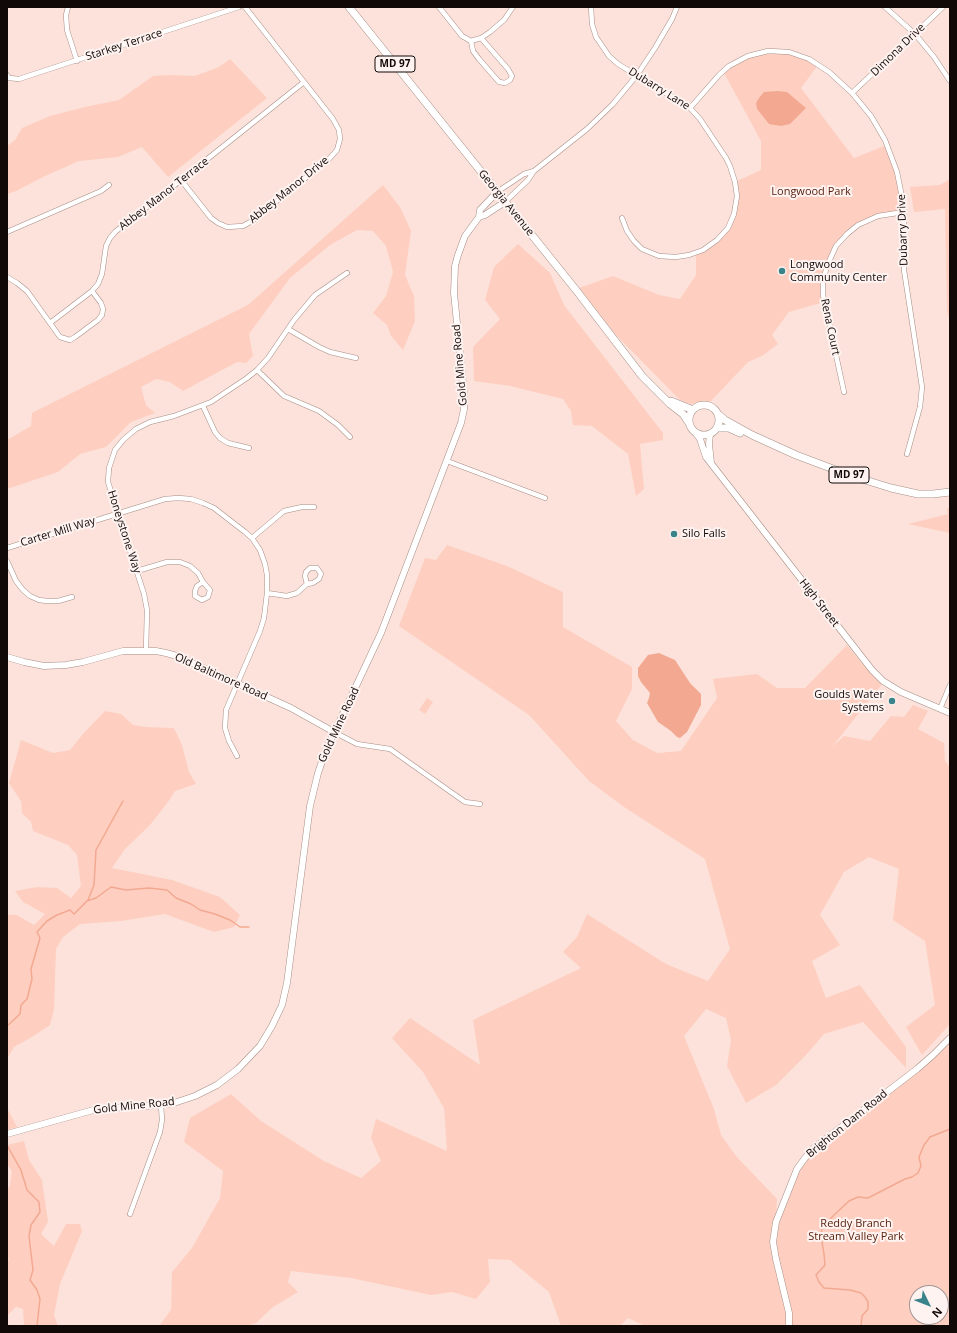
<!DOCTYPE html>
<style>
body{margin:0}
#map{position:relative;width:957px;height:1333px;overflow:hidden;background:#fce2da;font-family:"Open Sans",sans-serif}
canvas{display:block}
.frame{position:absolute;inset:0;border:8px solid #110907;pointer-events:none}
.north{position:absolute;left:909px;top:1285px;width:40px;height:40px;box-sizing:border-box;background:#fef3f0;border:1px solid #9f9593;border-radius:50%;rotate:133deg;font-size:11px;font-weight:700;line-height:16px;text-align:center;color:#110907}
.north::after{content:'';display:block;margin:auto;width:14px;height:18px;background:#3b838a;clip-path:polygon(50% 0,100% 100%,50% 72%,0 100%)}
</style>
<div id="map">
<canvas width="957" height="1333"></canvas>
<div class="frame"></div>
<div class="north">N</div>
</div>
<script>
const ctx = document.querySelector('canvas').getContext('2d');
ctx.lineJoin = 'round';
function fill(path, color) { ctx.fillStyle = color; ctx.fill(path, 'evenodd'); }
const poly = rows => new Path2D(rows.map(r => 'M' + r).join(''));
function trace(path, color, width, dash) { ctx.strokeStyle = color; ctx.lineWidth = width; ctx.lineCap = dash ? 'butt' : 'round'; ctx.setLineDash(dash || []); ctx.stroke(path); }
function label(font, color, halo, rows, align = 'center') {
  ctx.font = font + ' "Open Sans",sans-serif'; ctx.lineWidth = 4; ctx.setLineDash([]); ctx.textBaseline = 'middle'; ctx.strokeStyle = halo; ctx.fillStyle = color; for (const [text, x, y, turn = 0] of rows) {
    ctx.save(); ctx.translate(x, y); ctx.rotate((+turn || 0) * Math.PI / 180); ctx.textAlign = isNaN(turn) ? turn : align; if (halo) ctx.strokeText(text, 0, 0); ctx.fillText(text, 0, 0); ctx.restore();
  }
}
fill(poly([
 [768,51,789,52,818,65,801,88,854,158,887,145,897,172,904,212,878,216,858,225,836,246,823,281,824,302,789,312,772,335,778,344,762,356,748,362,710,402,690,404,680,400,614,333,579,288,613,276,659,295,680,299,696,275,696,253,703,250,728,228,734,214,735,182,761,170,761,141,723,71,748,56],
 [230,59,267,98,168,177,142,147,118,157,79,161,45,176,16,191,7,194,7,146,15,140,22,128,50,116,85,107,119,100,153,76,170,75,195,76,219,67],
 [950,179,950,324,947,310,945,209,914,212,910,187,940,185],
 [383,185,400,207,411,231,405,275,414,296,415,321,403,350,391,336,387,325,373,313,386,296,393,272,386,246,373,231,357,230,330,245,290,278,249,334,253,356,246,363,237,362,183,391,170,382,156,379,141,387,146,405,155,413,131,422,106,447,80,454,58,472,7,489,7,440,31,426,32,413,248,305],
 [518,244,550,273,564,305,663,433,663,440,640,444,644,489,636,496,628,454,592,426,573,425,571,411,563,399,510,386,474,381,473,347,500,319,485,300,494,267],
 [950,507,950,533,908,524,948,514,947,509],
 [447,545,507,566,563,592,563,627,632,667,632,689,616,721,633,740,657,753,681,751,717,698,713,679,757,674,777,688,805,688,847,645,863,665,882,684,832,747,844,736,870,741,891,716,904,717,913,705,928,711,918,729,944,743,945,761,950,767,950,1024,922,1055,906,1027,935,1005,925,941,893,920,899,869,869,857,844,872,820,915,840,945,812,961,826,998,860,985,906,1047,906,1068,863,1022,824,1034,806,1055,776,1085,746,1103,727,1066,731,1040,726,1018,706,1009,684,1036,714,1109,721,1135,736,1156,777,1199,776,1220,805,1158,929,1057,950,1035,950,1326,645,1326,628,1318,620,1326,561,1326,549,1292,510,1260,488,1259,490,1282,476,1299,452,1292,431,1295,351,1278,291,1271,288,1282,298,1292,273,1307,256,1323,247,1326,159,1326,171,1310,172,1272,192,1248,220,1198,223,1171,184,1142,190,1118,231,1094,261,1121,324,1161,361,1178,381,1161,371,1138,376,1119,447,1151,444,1108,423,1072,392,1038,410,1018,480,1065,473,1020,581,968,563,952,577,937,587,914,666,964,708,981,730,949,705,859,624,807,589,781,529,715,399,626,425,558,436,560],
 [917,1293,941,1293,941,1317,917,1317],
 [427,698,433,702,425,714,419,710],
 [105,711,121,714,133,725,146,727,174,728,182,745,189,772,196,784,175,791,168,802,150,825,125,849,112,868,172,880,220,897,240,915,234,927,214,932,165,914,121,921,80,924,63,937,56,949,54,1009,50,1025,32,1037,14,1047,7,1059,7,915,17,915,34,925,45,914,23,902,15,891,37,887,57,888,71,898,81,886,77,855,68,845,33,831,31,822,22,813,21,801,9,783,21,740,53,753,70,750,83,734],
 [7,1108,17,1127,7,1130],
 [24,1141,29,1160,42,1180,48,1222,41,1234,54,1246,66,1224,80,1224,82,1231,60,1284,54,1315,58,1326,24,1326,23,1309,16,1307,7,1316,7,1261,9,1260,7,1252,7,1189,10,1186,12,1171,7,1164,7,1145]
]), '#fecfc0');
fill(poly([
 [778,91,787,92,806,108,790,124,781,126,769,124,757,109,756,103,759,98,764,92],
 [659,653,675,660,690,683,701,694,701,705,687,732,680,738,677,737,671,731,658,722,647,703,649,698,650,693,641,682,638,676,638,668,648,655]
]), '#f3a991');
trace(poly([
 [87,901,96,898,111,887,126,890,149,888,167,890,176,898,191,904,200,910,215,914,230,920,240,927,249,927],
 [7,1026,20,1014,21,1005,27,999,32,979,31,969,40,938,37,932,47,921,57,915,70,910,74,914,88,900,94,885,96,850,123,801],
 [8,1147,21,1170,27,1190,39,1202,40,1212,31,1225,29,1236,33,1270,30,1280,37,1290,40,1299,37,1326],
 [861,1326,862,1316,868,1309,868,1302,865,1297,861,1293,850,1290,824,1288,819,1282,816,1275,825,1265,824,1254,821,1236,822,1228,834,1215,849,1201,858,1197,868,1198,905,1179,912,1177,918,1173,921,1166,919,1157,924,1145,930,1137,950,1129]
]), '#f3a991', 1.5);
const street = poly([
 [68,7,66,15,67,30,77,61],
 [439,7,462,36,471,41,473,51,479,59,499,82,505,83,510,80,512,76,508,69,481,38],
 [591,7,592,24,596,37,609,56,618,64,690,108,700,119,726,158,730,166,735,182,737,196,734,214,728,228,717,240,703,250,689,255,676,257,659,256,642,249,634,241,627,231,622,218],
 [885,7,915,34,934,57,950,81],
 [471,41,481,38,490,32,504,20,513,7],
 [7,75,9,78,19,79,239,7],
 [852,93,943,7],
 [690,108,719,75,729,66,748,56,768,51,789,52,809,59,829,72,852,93,871,116,885,140,897,172,904,207,904,270,922,387,920,407,907,454],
 [534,171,587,129,613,104,637,75,655,48,672,19,677,7],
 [181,180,211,218,218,223,227,227,243,226,252,221,329,159,337,150,340,139,339,130,333,119,245,7],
 [497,192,524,174,534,171,528,180,505,202],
 [7,232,101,191,109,185],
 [7,277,17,283,27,291,60,337,70,340,75,337,98,320,102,315,103,309,101,303,92,291],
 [50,323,92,291,98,284,102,274,106,246,110,238,115,232,181,180,304,82],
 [288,329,319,347,330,352,356,358],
 [257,370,284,396,319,411,338,425,350,437],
 [844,392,823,295,823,281,827,266,836,246,847,234,858,225,878,216,904,212],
 [203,406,215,432,220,438,228,443,249,448],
 [447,461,545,498],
 [252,538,284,511,302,507,314,507],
 [7,548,165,499,178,498,191,499,203,503,214,508,245,532,252,538,260,550,265,564,267,575,267,593,264,618,260,631,226,710,225,728,229,741,237,756],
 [7,561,16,581,23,590,30,596,39,600,47,601,58,601,72,597],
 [137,571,167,562,180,562,190,566,198,573,203,582,210,590,208,597,202,600,195,596,195,591,197,586,203,582],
 [267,593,287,596,297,593,307,584,313,583,319,579,321,574,317,568,310,568,306,572,305,576,307,584],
 [146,651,147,610,144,594,108,482,109,468,115,450,123,440,136,429,150,422,174,416,211,402,247,378,257,370,268,358,294,320,315,295,347,273],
 [940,709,950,685],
 [334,732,357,744,390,749,465,802,480,804],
 [130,1214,160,1132,162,1120,161,1105]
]);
const secondary = poly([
 [479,217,485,215,505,202],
 [695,432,700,439,706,457,872,670,883,681,901,692,950,713],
 [710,434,709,444,711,463],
 [7,657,24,662,44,666,66,665,83,662,123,651,156,651,166,653,177,656,291,708,334,732],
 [7,1134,97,1109,161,1105,174,1103,195,1096,217,1085,238,1069,260,1046,272,1026,282,1005,287,983,310,806,318,773,326,750,381,633,461,423,464,409,464,393,454,293,455,266,458,255,465,236,479,217,480,210,497,192],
 [789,1326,789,1313,776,1259,773,1242,776,1222,797,1169,805,1158,814,1148,917,1069,933,1055,950,1038]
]);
const primary = poly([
 [349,7,576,290,642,376,670,404,683,414,689,423],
 [671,401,693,410],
 '689 420a15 15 0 1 1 30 0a15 15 0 1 1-30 0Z',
 [719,415,725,420,752,435,796,455,849,475,891,488,918,494,933,494,950,492],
 [718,428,729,428,740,433]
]);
trace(street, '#a58e86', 5.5);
trace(secondary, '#a58e86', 7);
trace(primary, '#a58e86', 8);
trace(street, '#fff', 4.5);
trace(secondary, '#fff', 6);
trace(primary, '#fff', 7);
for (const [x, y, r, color] of [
 [782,271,4,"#3b838a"],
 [674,534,4,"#3b838a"],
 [892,701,4,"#3b838a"]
]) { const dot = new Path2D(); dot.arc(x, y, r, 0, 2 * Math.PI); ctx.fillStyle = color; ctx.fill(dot); trace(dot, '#fef3f0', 1.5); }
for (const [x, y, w] of [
 [395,64,40],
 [849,475,40]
]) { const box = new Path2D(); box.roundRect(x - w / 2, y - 8, w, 16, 3); ctx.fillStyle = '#fef3f0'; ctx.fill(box); trace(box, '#110907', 1); }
label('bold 10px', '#110907', null, [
 ["MD 97",395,64],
 ["MD 97",849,475]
]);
label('11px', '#110907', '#fef3f0', [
 ["Starkey Terrace",124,45,-18],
 ["Dimona Drive",898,50,-44],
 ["Dubarry Lane",659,89,32],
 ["Abbey Manor Drive",289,190,-39],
 ["Abbey Manor Terrace",164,194,-38],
 ["Georgia Avenue",506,203,51],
 ["Dubarry Drive",903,230,-92],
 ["Rena Court",830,327,78],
 ["Gold Mine Road",460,365,-95],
 ["Carter Mill Way",58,532,-17],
 ["Honeystone Way",124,532,72],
 ["High Street",819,603,52],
 ["Old Baltimore Road",221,677,24],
 ["Gold Mine Road",339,725,-65],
 ["Gold Mine Road",134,1106,-6],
 ["Brighton Dam Road",847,1124,-39]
]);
label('11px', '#551d09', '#fef3f0', [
 ["Longwood Park",811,192],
 ["Reddy Branch",856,1224],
 ["Stream Valley Park",856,1237]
]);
label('11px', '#110907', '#fef3f0', [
 ["Longwood",790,265],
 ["Community Center",790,278],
 ["Silo Falls",682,534],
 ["Goulds Water",884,695,"right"],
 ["Systems",884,708,"right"]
], 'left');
</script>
